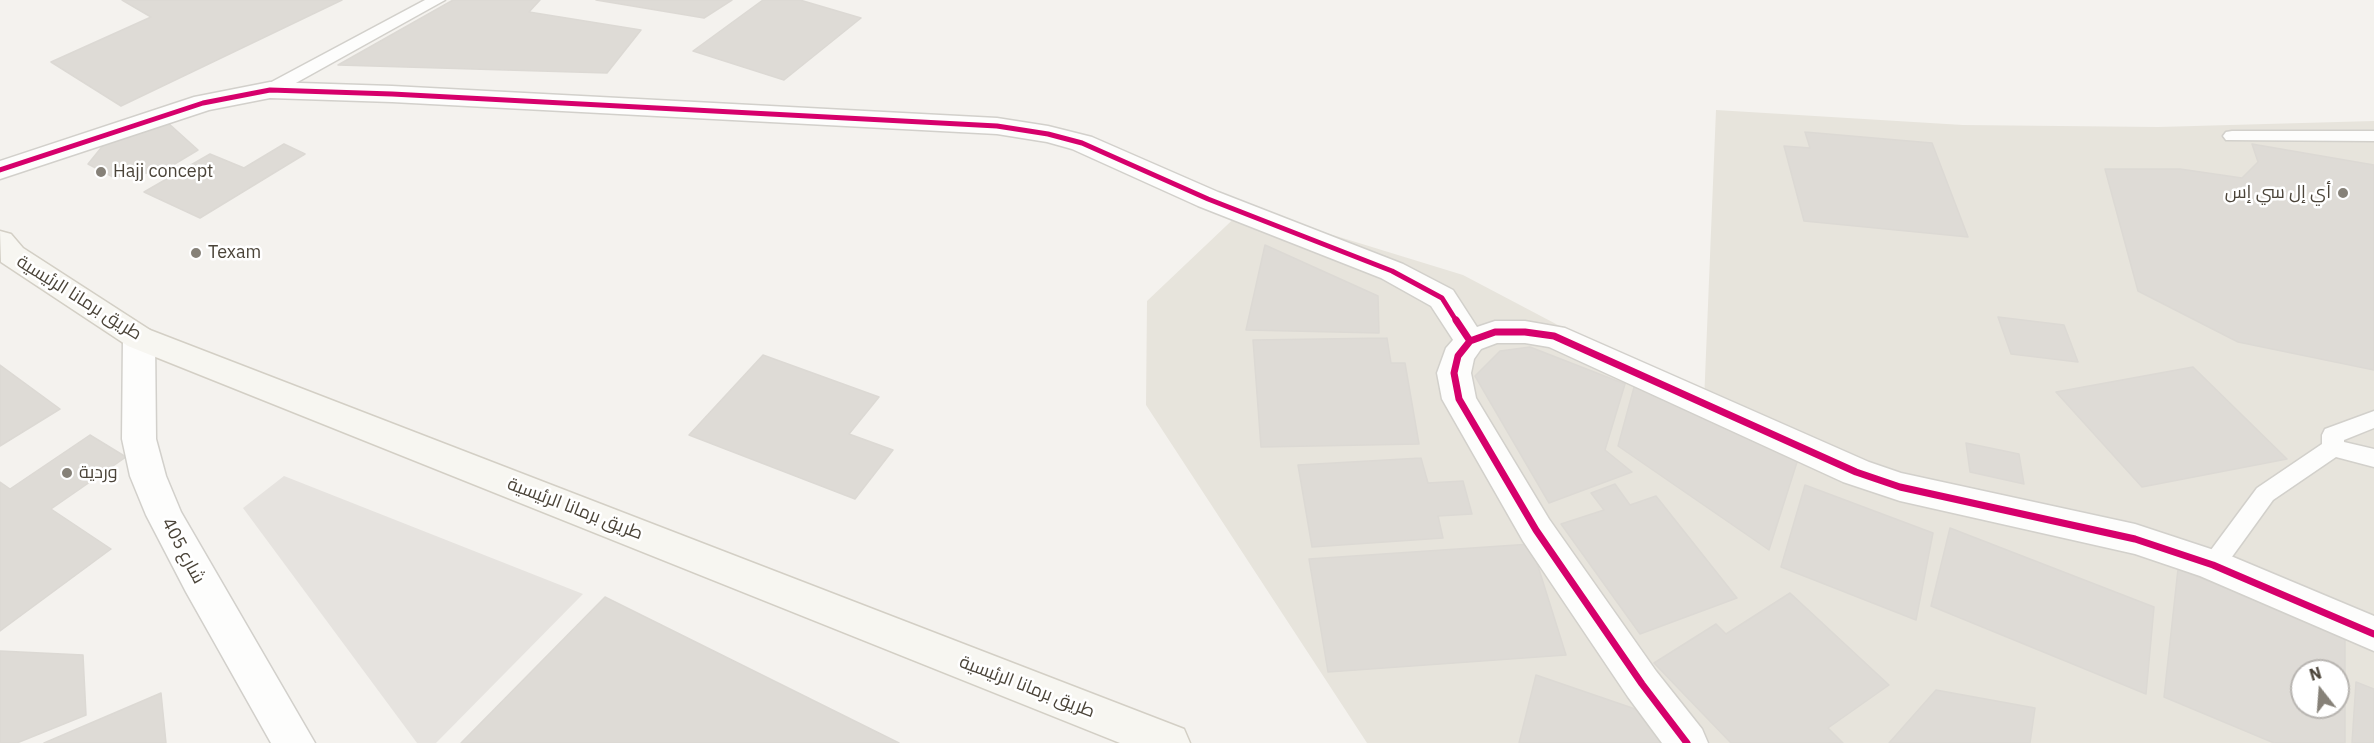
<!DOCTYPE html>
<meta charset="utf-8">
<style>
body{margin:0}
#map{position:relative;width:2374px;height:743px;overflow:hidden;background:#f4f2ee;font-family:"IBM Plex Sans",sans-serif}
canvas{display:block}
.north{position:absolute;left:2290px;top:659px;width:60px;height:60px;box-sizing:border-box;background:#fff;border:2px solid #b7b4b0;border-radius:50%;rotate:343deg;font-size:16px;font-weight:700;line-height:24px;text-align:center;color:#4b4439}
.north::after{content:'';display:block;margin:auto;width:21px;height:27px;background:#868178;clip-path:polygon(50% 0,100% 100%,50% 72%,0 100%)}
</style>
<div id="map">
<canvas width="2374" height="743"></canvas>
<div class="north">N</div>
</div>
<script>
const ctx = document.querySelector('canvas').getContext('2d');
ctx.lineJoin = 'round';
function fill(path, color) { ctx.fillStyle = color; ctx.fill(path, 'evenodd'); }
const poly = rows => new Path2D(rows.map(r => 'M' + r).join(''));
function trace(path, color, width, dash) { ctx.strokeStyle = color; ctx.lineWidth = width; ctx.lineCap = dash ? 'butt' : 'round'; ctx.setLineDash(dash || []); ctx.stroke(path); }
function label(font, color, halo, rows, align = 'center') {
  ctx.font = font + ' "IBM Plex Sans",Cairo,sans-serif'; ctx.lineWidth = 5; ctx.setLineDash([]); ctx.textBaseline = 'middle'; ctx.strokeStyle = halo; ctx.fillStyle = color; for (const [text, x, y, turn = 0] of rows) {
    ctx.save(); ctx.translate(x, y); ctx.rotate((+turn || 0) * Math.PI / 180); ctx.textAlign = isNaN(turn) ? turn : align; if (halo) ctx.strokeText(text, 0, 0); ctx.fillText(text, 0, 0); ctx.restore();
  }
}
fill(poly([
 [1716,110,1963,125,2158,127,2374,121,2374,743,1367,743,1146,405,1147,301,1245,208,1463,275,1704,402],
 [2302,671,2338,671,2338,707,2302,707]
]), '#e7e4dc');
fill(poly([
 [284,476,583,594,436,743,417,743,243,508]
]), '#e6e3df');
const building = poly([
 [122,0,342,0,121,106,51,62,151,17,122,0],
 [453,0,540,0,529,12,641,30,607,73,338,65,453,0],
 [596,0,732,0,704,18,596,0],
 [763,0,800,0,861,18,784,80,693,51,763,0],
 [167,122,198,150,163,171,113,177,88,164,105,143,167,122],
 [1805,132,1932,143,1968,237,1804,221,1784,146,1810,148,1805,132],
 [284,144,305,154,200,218,144,192,210,154,244,168,284,144],
 [2252,144,2374,165,2374,370,2238,342,2138,291,2105,169,2180,169,2242,178,2258,162,2252,144],
 [1265,245,1378,296,1379,333,1246,330,1265,245],
 [1998,317,2064,325,2078,362,2011,354,1998,317],
 [1387,338,1391,363,1405,363,1419,444,1261,447,1253,340,1387,338],
 [1530,347,1625,384,1605,450,1632,472,1549,503,1475,376,1500,351,1530,347],
 [763,355,879,397,849,434,893,450,855,499,689,435,763,355],
 [0,365,60,409,0,446,0,365],
 [2193,367,2287,459,2142,487,2056,392,2193,367],
 [1636,380,1798,459,1769,550,1618,446,1636,380],
 [90,435,126,457,51,509,111,549,0,631,0,482,10,489,90,435],
 [1966,443,2019,454,2024,484,1970,472,1966,443],
 [1421,458,1428,483,1463,481,1472,514,1438,516,1443,538,1312,547,1298,465,1421,458],
 [1615,484,1630,505,1656,496,1737,598,1640,634,1561,524,1604,510,1591,493,1615,484],
 [1805,485,1933,533,1916,620,1781,567,1805,485],
 [1950,528,2154,607,2146,694,1931,606,1950,528],
 [1531,544,1566,655,1328,672,1309,559,1531,544],
 [2178,569,2345,634,2345,743,2274,743,2164,697,2178,569],
 [2302,671,2338,671,2338,707,2302,707,2302,671],
 [1790,593,1889,685,1828,728,1843,743,1731,743,1654,663,1716,624,1726,634,1790,593],
 [605,597,899,743,461,743,605,597],
 [0,651,83,655,86,715,17,743,0,743,0,651],
 [1536,675,1641,711,1666,743,1519,743,1536,675],
 [2356,682,2374,689,2374,743,2352,743,2356,682],
 [1936,690,2035,708,2030,743,1889,743,1936,690],
 [161,693,166,743,44,743,161,693]
]);
fill(building, '#dedbd6');
trace(building, '#dcd9d4', 1.5);
const service = poly([
 [425,0,445,0,276,94,270,95,262,90,264,86,425,0],
 [2232,131,2374,131,2374,141,2226,140,2223,136,2226,132,2232,131],
 [2374,411,2374,428,2344,440,2344,442,2374,449,2374,467,2336,457,2273,500,2221,572,2213,575,2205,572,2201,565,2205,558,2257,488,2322,444,2322,435,2325,429,2374,411]
]);
const minor = poly([
 [270,82,392,86,997,118,1048,126,1092,137,1218,192,1403,264,1453,290,1486,341,1481,349,1470,353,1459,349,1431,306,1381,278,1198,206,1072,149,1047,142,997,134,392,102,270,98,209,110,0,179,0,161,194,97,270,82],
 [139,327,150,330,155,338,156,439,166,476,181,512,315,743,271,743,186,592,146,515,130,476,122,439,123,338,128,330,139,327]
]);
const tertiary = poly([
 [1495,321,1525,321,1565,328,1869,462,1901,473,2135,524,2226,554,2374,616,2374,651,2200,576,2135,554,1900,501,1843,482,1549,347,1525,343,1497,343,1481,349,1474,359,1471,373,1476,398,1549,519,1656,671,1702,729,1708,743,1662,743,1628,697,1523,541,1442,399,1437,373,1446,348,1459,333,1495,321]
]);
const secondary = poly([
 [0,231,11,234,23,248,150,330,1184,729,1190,743,1120,743,128,346,1,262,0,231]
]);
trace(service, '#d2d0cb', 3);
trace(minor, '#d2d0cb', 3);
trace(tertiary, '#d2d0cb', 3);
trace(secondary, '#d3cfc5', 3);
fill(service, '#fdfdfc');
fill(minor, '#fdfdfc');
fill(tertiary, '#fdfdfc');
fill(secondary, '#f7f6f1');
trace(poly([
 [0,170,203,103,270,90,392,94,997,126,1048,134,1082,143,1208,199,1392,271,1442,298,1457,322]
]), '#d6006c', 5);
trace(poly([
 [1456,320,1470,341],
 [1687,743,1642,684,1536,530,1459,399,1454,373,1458,356,1470,341,1495,332,1525,332,1554,336,1856,472,1900,487,2135,539,2213,565,2374,634]
]), '#d6006c', 7);
for (const [x, y, r, color] of [
 [101,172,6,"#868178"],
 [2343,193,6,"#868178"],
 [196,253,6,"#868178"],
 [67,473,6,"#868178"]
]) { const dot = new Path2D(); dot.arc(x, y, r, 0, 2 * Math.PI); ctx.fillStyle = color; ctx.fill(dot); trace(dot, '#fff', 2); }
label('18px', '#4b4439', '#fff', [
 ["Hajj concept",113,172],
 ["أي إل سي إس",2331,193,"right"],
 ["Texam",208,253],
 ["وردية",79,473]
], 'left');
label('18px', '#4b4439', '#fff', [
 ["طريق برمانا الرئيسية",79,298,32],
 ["طريق برمانا الرئيسية",575,509,21],
 ["شارع 405",183,551,62],
 ["طريق برمانا الرئيسية",1027,687,21]
]);
</script>
